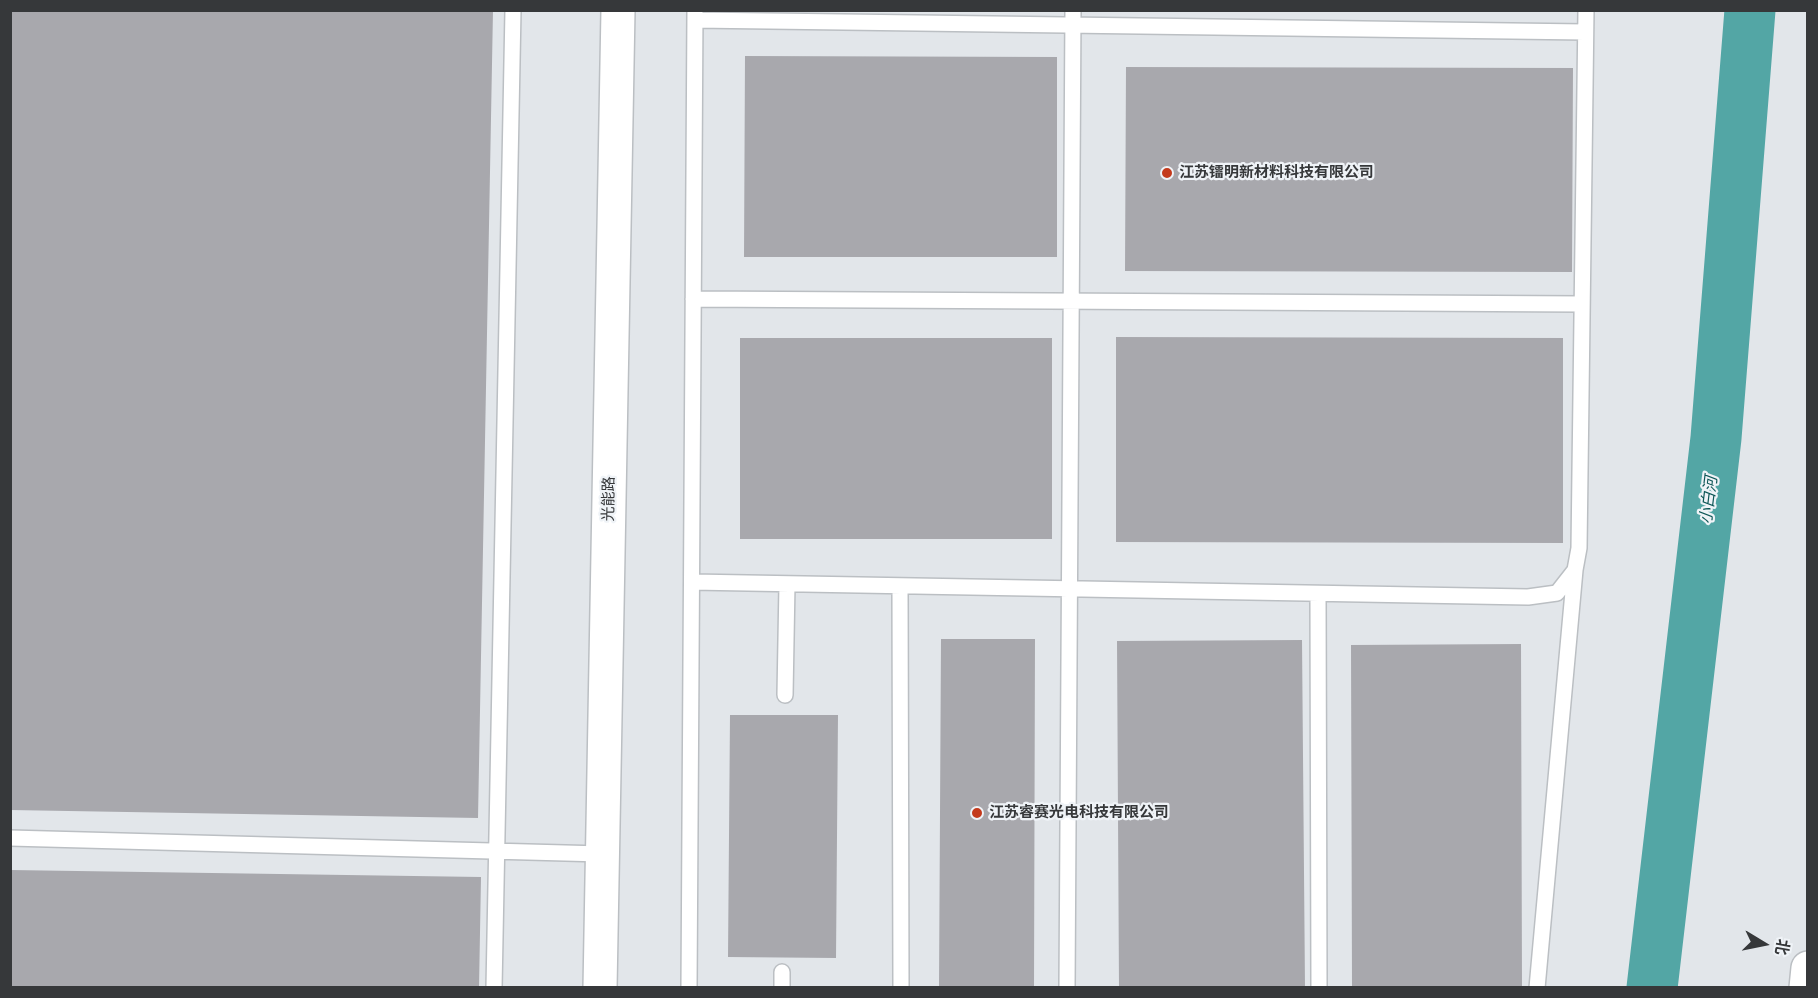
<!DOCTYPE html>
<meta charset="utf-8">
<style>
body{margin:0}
#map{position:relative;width:1818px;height:998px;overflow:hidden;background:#e2e6ea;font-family:Montserrat,"Noto Sans SC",sans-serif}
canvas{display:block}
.frame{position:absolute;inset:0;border:12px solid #36383a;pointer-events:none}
.north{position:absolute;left:1734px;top:914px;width:60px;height:60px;-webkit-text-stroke:4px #eff3f7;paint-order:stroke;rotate:100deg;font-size:16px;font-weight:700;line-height:24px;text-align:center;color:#36383a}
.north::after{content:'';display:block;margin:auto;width:21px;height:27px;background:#36383a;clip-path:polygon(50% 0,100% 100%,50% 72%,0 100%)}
</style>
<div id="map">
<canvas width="1818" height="998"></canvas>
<div class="frame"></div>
<div class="north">北</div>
</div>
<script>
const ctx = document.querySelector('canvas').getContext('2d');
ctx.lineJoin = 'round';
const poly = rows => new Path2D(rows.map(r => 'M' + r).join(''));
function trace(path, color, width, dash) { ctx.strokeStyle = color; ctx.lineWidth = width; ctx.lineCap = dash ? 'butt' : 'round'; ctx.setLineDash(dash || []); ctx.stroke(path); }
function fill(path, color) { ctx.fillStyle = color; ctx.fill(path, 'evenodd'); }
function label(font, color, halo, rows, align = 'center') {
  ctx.font = font + ' Montserrat,"Noto Sans SC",sans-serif'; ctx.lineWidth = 4.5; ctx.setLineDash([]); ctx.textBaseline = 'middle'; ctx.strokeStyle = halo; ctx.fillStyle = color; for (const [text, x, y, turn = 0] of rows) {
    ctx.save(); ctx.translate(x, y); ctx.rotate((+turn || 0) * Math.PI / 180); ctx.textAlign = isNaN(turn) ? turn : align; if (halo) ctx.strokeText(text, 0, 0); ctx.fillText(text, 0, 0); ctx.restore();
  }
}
trace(poly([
 [1652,988,1716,438,1750,10]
]), '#53a6a5', 51);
fill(poly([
 [10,10,493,10,478,818,10,810],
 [745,56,1057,57,1057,257,744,257],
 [1126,67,1573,68,1572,272,1125,271],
 [1116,337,1563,338,1563,543,1116,542],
 [740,338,1052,338,1052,539,740,539],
 [941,639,1035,639,1034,987,939,987],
 [1302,640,1305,988,1119,988,1117,641],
 [1521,644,1522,988,1352,988,1351,645],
 [730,715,838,715,836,958,728,957],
 [10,870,481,877,479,988,10,988]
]), '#a8a8ad');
const lane = poly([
 [695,20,1585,32],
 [693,299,1582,304],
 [692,582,1528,597,1557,593,1575,570],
 [900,586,901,988],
 [1318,594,1319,988],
 [785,695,787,584],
 [10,838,602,854],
 [494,988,513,10],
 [689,988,695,10],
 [782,988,782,972],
 [1067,988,1073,10],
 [1537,988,1575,570,1579,548,1586,10]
]);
const secondary = poly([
 [600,988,618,10],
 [1806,988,1808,968]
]);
trace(lane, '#bbbfc3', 18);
trace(secondary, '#bbbfc3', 36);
trace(lane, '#fff', 15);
trace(secondary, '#fff', 33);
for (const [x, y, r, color] of [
 [1167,173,6,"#c43a1c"],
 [977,813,6,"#c43a1c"]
]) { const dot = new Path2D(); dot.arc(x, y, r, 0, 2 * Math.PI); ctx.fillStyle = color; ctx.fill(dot); trace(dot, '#eff3f7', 2); }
label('bold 15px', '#36383a', '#eff3f7', [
 ["江苏镭明新材料科技有限公司",1179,173],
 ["江苏睿赛光电科技有限公司",989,813]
], 'left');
label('15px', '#36383a', '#eff3f7', [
 ["光能路",609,499,-89]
]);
label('italic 16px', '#0e5757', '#eff3f7', [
 ["小白河",1709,500,-83]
]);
</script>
